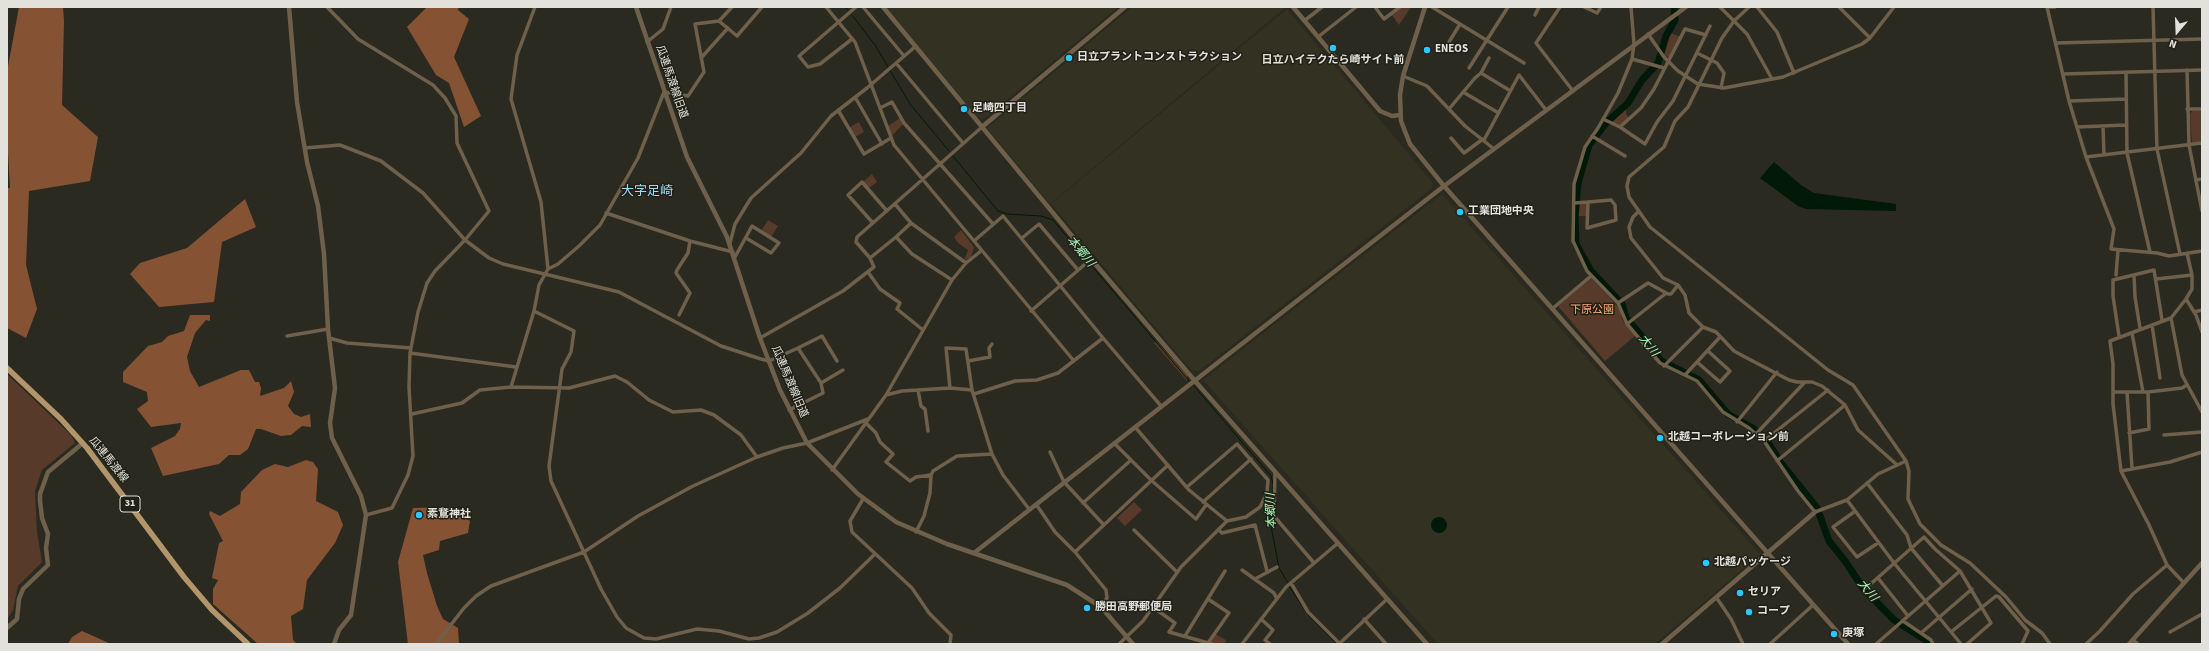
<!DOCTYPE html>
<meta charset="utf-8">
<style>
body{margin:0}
#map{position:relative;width:2209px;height:651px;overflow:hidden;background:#2b2a20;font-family:"Source Sans 3",sans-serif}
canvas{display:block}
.frame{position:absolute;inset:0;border:8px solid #e2e1db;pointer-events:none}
.north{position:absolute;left:2157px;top:12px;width:40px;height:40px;-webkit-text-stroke:3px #212017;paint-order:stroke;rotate:199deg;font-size:11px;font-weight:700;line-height:16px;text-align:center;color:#e2e1db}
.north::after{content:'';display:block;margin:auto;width:14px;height:18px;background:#e2e1db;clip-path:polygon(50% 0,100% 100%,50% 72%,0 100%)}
</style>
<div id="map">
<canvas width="2209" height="651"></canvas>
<div class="frame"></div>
<div class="north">N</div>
</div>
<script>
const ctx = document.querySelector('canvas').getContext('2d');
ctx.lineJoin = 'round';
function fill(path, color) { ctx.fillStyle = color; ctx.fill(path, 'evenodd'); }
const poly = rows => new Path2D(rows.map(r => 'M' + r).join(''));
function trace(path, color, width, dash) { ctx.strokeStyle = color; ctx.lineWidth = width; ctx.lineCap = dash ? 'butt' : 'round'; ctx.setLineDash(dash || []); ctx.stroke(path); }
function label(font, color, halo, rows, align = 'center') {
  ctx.font = font + ' "Source Sans 3","Noto Sans JP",sans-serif'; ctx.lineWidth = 3; ctx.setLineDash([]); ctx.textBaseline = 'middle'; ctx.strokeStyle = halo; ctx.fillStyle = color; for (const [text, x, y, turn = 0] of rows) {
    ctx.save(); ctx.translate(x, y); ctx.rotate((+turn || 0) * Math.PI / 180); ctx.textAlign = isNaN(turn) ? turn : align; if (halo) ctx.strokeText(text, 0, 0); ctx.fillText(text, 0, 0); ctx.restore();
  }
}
fill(poly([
 [886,7,1118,7,984,119,978,118],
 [1132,7,1286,7,1050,204,987,128],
 [1287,9,1433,183,1432,188,1199,371,1191,370,1051,204],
 [1442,194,1760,554,1655,644,1438,644,1203,380]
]), '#333121');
fill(poly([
 [1402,7,1411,7,1399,25,1392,15],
 [1669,32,1680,37,1670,56,1667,57,1662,52],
 [1626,106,1626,114,1629,118,1620,126,1609,121],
 [2192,111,2202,111,2202,142,2192,143,2190,114],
 [900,118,904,123,892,136,888,126],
 [859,122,864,132,855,137,850,127],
 [872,174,877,182,869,188,863,182],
 [1578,203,1585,203,1588,205,1587,216,1577,216],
 [768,220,778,226,771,237,761,231],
 [961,230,974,247,971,257,964,261,968,250,958,243,954,237],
 [1591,278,1612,300,1619,309,1624,323,1635,336,1605,361,1558,306],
 [1156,341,1187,375,1187,381,1154,343],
 [7,374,71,435,75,443,42,470,35,491,37,532,42,562,18,586,13,610,7,620],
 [1134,502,1142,510,1125,526,1117,518],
 [1215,634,1226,640,1225,644,1210,643]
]), '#573a29');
fill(poly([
 [19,7,63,7,64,21,62,105,98,137,90,181,29,191,26,265,37,309,26,338,7,328,7,188,10,188,7,134,7,72],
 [427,7,459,7,458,10,469,19,454,57,481,116,464,127,449,83,436,75,407,27],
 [245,199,256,227,222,242,214,302,159,307,130,274,140,263,187,248],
 [190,315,210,315,210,321,206,320,195,333,187,357,190,371,199,387,241,370,249,370,255,382,259,382,261,388,260,396,284,388,291,381,294,392,288,406,294,414,301,417,310,414,311,427,302,426,291,435,281,436,261,429,256,429,248,449,240,455,229,455,219,464,163,476,151,448,175,436,180,429,181,423,151,427,137,409,148,401,147,392,123,382,123,372,148,346,162,342,168,336,184,331],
 [306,460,313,462,318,469,316,501,338,512,343,525,335,543,307,580,303,609,291,616,293,640,297,644,258,644,213,604,213,589,218,580,212,578,219,543,223,541,209,514,210,511,220,516,240,504,241,492,262,470,275,464,288,467],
 [450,507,470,521,468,533,440,541,439,550,423,555,427,573,437,606,443,619,458,628,459,644,408,644,398,562,413,508],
 [82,631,111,644,68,644,72,637]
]), '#855334');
fill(poly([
 [1774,162,1801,185,1814,193,1896,204,1896,211,1806,209,1798,206,1760,178],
 '1431 525a8 8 0 1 1 16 0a8 8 0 1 1-16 0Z'
]), '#001908');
trace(poly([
 [845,7,848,10],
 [852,15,875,45,910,104,949,151],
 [953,156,998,211,1007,214,1041,216,1053,220,1189,381],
 [1194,386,1271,476,1273,484,1271,526,1279,568,1288,583],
 [1289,586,1308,615,1337,644]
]), '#001908', 1);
trace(poly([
 [1674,7,1675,20,1666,36,1658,63,1642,80,1628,103,1606,123,1589,145,1578,183,1575,218,1576,244,1591,271,1622,304,1626,318,1652,348,1661,361,1699,380,1728,414,1754,429,1769,444,1781,463,1817,508,1829,541,1845,561,1863,588,1894,620,1926,640,1928,644]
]), '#001908', 7);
trace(poly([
 [327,7,358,39,433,85,445,98,456,116,457,143,489,211,465,240,435,271,427,283,418,312,410,353,409,387,413,456,408,475,392,508,366,515],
 [535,7,517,55,511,99,541,202,548,269],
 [826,7,855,42,894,145,1074,361],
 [863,7,904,56],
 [1375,7,1384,19,1400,7],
 [1432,7,1524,63],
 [1560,7,1536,43,1573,91],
 [1584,7,1597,13,1601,7],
 [1631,7,1634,44,1632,59,1618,93,1598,128,1585,147,1574,184,1573,241,1587,271,1618,303,1627,324,1660,363,1697,381,1723,412,1749,428,1764,441,1798,491,1815,512,1847,500,1878,474,1906,461],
 [1720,7,1734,21,1722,38,1688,107,1675,121,1664,147,1629,177,1627,186,1629,197,1650,227,1828,370,1853,385,1906,461,1909,471,1908,499,1920,524,1941,545,1970,563,2006,597,2025,620,2042,633,2050,644],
 [1749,7,1734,21,1747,34,1772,79],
 [1757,7,1777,32,1794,73],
 [1839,7,1870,38],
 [2047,7,2069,101,2086,157,2114,229,2111,249,2157,253,2169,256,2202,251],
 [2047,7,2055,7],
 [2153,7,2157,149,2180,254],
 [1535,15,1539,7],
 [719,21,737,36,762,7],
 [1304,21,1322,7],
 [1648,34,1664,57,1678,71,1698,84,1724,88,1783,77,1862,44,1870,38,1894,7],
 [1318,37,1356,7],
 [852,39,820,64,808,67,799,56,856,7],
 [647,42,663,29,671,7],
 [1449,42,1460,24],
 [2056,43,2202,39],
 [1697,53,1717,63,1724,73,1721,88],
 [701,58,728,28],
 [1632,59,1664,68],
 [896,63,963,143],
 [1469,68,1508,7],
 [2187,70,2189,145,2202,211],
 [2126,72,2127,153,2150,252],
 [1481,73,1489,58],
 [2063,74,2202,70],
 [1403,76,1427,86,1465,126,1494,149],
 [1463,92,1497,112],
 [855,97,882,144],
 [2069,101,2126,99],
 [880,108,892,102,904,123,993,224],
 [1449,109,1475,78,1481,73,1509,90],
 [2187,109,2202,109],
 [838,110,864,154,891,138],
 [1603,119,1620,127,1641,108,1654,89,1685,29,1706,35],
 [2103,126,2104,155],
 [1620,127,1645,144,1657,122,1673,101,1710,26],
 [2077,127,2126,125],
 [1592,136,1625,156],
 [1451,138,1464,153,1483,139],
 [1484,140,1519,75,1546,110],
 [305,148,340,145,381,161,423,193,465,240,489,258,503,264,619,292,721,346,761,359,769,361,798,348,821,383,823,393,789,410],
 [2086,157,2202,143],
 [2196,180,2202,179],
 [1611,200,1615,205,1616,220,1587,228,1588,202,1611,200],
 [1574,203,1588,202],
 [895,204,911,223,966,263],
 [1638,212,1633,217,1629,227,1631,238,1663,278,1678,285,1685,295,1689,313,1703,327,1716,332,1734,351,1745,357,1789,380,1797,382,1812,382,1822,386,1845,405,1858,430,1896,464],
 [606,213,690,241,733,252],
 [873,223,848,195,862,182,887,211],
 [896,237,911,223],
 [1022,238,1039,224,1078,270],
 [974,241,1003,216,1103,338,1161,406],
 [730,243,735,224,751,198,801,153,831,116,867,88,916,46],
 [735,257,752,226,779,243,771,253,746,238],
 [870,258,896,237,912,254,952,280],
 [868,272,880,289,900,303,897,309,923,330],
 [2116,275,2118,250],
 [2134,275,2135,297,2140,328],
 [2156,279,2192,275],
 [2186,299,2196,315,2202,332],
 [1618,303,1648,283,1668,294,1671,294,1678,285],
 [1552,309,1591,276],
 [534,311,574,331,571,352,562,369,549,466,551,481,601,589,617,617,626,628,644,638,656,639,697,629,719,631,749,639,759,638,777,632,808,613,840,588,875,554],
 [1031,311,1091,259],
 [2194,312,2202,310],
 [679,315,690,293,676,273,677,270,688,253,690,241],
 [2171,318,2182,375,2202,412],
 [1627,324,1665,294],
 [2152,325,2160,378],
 [2132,333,2143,392],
 [287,336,328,329],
 [2119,336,2113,296,2113,280,2154,270,2162,320],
 [329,338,347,343,411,348],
 [760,338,843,291,874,267,870,258,856,242,857,237,982,127],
 [798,348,822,336,837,361],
 [410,353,516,367],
 [968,361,990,357,989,348,992,344],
 [1697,362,1720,382,1730,371,1708,351],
 [1664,366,1703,327],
 [1685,375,1720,337],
 [821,383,843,370],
 [511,387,534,311,539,285,544,276,548,269,558,264,579,246,600,225,638,158,664,92,688,96,704,72,695,24,719,21,732,7],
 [950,388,946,348,966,349,972,390,992,454,1003,475,1029,509],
 [918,390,921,406,925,409,928,431],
 [2113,392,2148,392,2182,388,2187,385],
 [2127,392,2132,468],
 [974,394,1015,381,1037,380,1058,373,1103,338],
 [886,395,902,391,950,388,972,390],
 [412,414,462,403,480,390,511,387,569,388,615,376,627,382,649,400,673,412,701,410,714,415,741,435,757,457],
 [1737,422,1777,372],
 [866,423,876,433,880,442,893,454,886,462,910,481,916,477,931,475],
 [1135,427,1189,490,1227,521],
 [2129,433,2149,429,2148,392],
 [1756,434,1804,383],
 [2164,435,2202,432],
 [1764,441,1828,390],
 [1114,443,1152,481,1196,519,1206,505],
 [1050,452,1064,482,1104,525],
 [1777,461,1845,405],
 [832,470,886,395,952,280,966,263,981,251],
 [2121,471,2170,462,2202,452],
 [1275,472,1274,516,1314,563],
 [1867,483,1907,535,1911,548,1943,586],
 [863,499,850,521,852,532,912,588,929,613,951,635,950,644],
 [1847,500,1894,563,1961,644],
 [1203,502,1251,459],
 [1083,503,1131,460],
 [1036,504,1055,532,1075,552,1168,465],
 [1854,512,1833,527,1857,557,1878,543],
 [1134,530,1177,572],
 [1219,530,1222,533,1255,525,1267,571],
 [916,532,924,516,930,493,931,475,933,471,957,456,992,454],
 [1075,552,1106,590,1107,598,1100,606],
 [1242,570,1274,593,1277,599],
 [1878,578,1908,616],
 [1255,579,1277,567],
 [1291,583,1308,612,1340,644],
 [2184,583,2167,565,2149,525,2121,471,2113,404,2113,364,2110,341,2171,318,2186,299,2192,289,2192,275,2187,253],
 [1866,588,1924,537,1935,549,1960,571,1991,623,1967,644],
 [1716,597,1731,619,1743,644],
 [1154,608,1175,623,1169,632,1212,644],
 [1261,619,1273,630,1265,640,1270,644],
 [1364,619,1386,644],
 [1903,621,1931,640,1933,644],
 [1951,632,1996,596,1999,597,2028,631,2022,644],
 [2170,632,2202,614],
 [1921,633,1972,589],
 [1185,636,1225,571],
 [2133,640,2138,644],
 [1208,643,1229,613,1208,599],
 [436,644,464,608,476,596,491,586,584,552,638,516,693,486,757,457,783,448,807,443,868,419],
 [1119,644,1143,621,1181,567,1227,521,1246,517,1260,507,1267,493,1268,480,1237,444,1187,487],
 [1242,644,1286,587,1338,543],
 [1339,644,1386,600],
 [1770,644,1813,605],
 [1876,644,1960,571],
 [2086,644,2100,631,2133,594,2167,565]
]), '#6e604b', 3.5);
trace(poly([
 [289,7,297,102,307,162,318,206,324,254,328,329,335,388,330,423,332,438,361,496,366,515,351,615,339,630,334,644],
 [636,7,687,157,727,237,760,338,780,390,807,443,858,494,896,522,947,544,1067,585,1101,607,1133,644],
 [883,7,1091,259,1195,381,1427,644],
 [1293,7,1380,111,1392,116,1400,115],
 [1425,7,1403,76,1400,95,1401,121,1410,144,1444,186,1848,644],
 [982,127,1125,7],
 [974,553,1444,186,1686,7],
 [7,628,17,619,19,599,23,589,48,565,46,548,48,534,42,518,40,501,40,494,48,472,83,443],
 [1662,644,1815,512],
 [2129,644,2202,563]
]), '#6e604b', 4.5);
trace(poly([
 [7,368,61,419,87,448,184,577,212,610,248,644]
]), '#b2956a', 5.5);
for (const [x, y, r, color] of [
 [1333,48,4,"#28c8ff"],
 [1427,50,4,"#28c8ff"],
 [1069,58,4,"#28c8ff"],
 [964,109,4,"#28c8ff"],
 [1460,212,4,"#28c8ff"],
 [1660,438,4,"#28c8ff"],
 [419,515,4,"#28c8ff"],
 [1706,563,4,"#28c8ff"],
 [1740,593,4,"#28c8ff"],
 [1087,608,4,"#28c8ff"],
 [1749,612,4,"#28c8ff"],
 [1834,634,4,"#28c8ff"]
]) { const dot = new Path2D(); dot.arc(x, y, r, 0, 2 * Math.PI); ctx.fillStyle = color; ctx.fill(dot); trace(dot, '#212017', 1.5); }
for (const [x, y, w] of [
 [130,504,20]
]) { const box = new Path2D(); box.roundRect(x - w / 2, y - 8, w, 16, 3); ctx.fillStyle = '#212017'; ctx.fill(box); trace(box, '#e2e1db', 1); }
label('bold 10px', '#e2e1db', null, [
 ["31",130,504]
]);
label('bold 11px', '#e2e1db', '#212017', [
 ["ENEOS",1435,50],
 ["日立プラントコンストラクション",1077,58],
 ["日立ハイテクたら崎サイト前",1333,61,"center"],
 ["足崎四丁目",972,109],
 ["工業団地中央",1468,212],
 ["北越コーポレーション前",1668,438],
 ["素鵞神社",427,515],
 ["北越パッケージ",1714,563],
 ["セリア",1748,593],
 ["勝田高野郵便局",1095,608],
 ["コープ",1757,612],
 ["庚塚",1842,634]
], 'left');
label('11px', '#e2e1db', '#212017', [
 ["瓜連馬渡線旧道",671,82,71],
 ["瓜連馬渡線旧道",789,382,67],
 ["瓜連馬渡線",108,460,51]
]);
label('11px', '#f8ab7c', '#212017', [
 ["下原公園",1592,311]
]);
label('italic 12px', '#aaf8bf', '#212017', [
 ["本郷川",1080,252,50],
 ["大川",1648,346,51],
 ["本郷川",1272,511,-92],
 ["大川",1867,591,50]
]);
label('13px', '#9adefc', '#212017', [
 ["大字足崎",647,192]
]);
</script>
